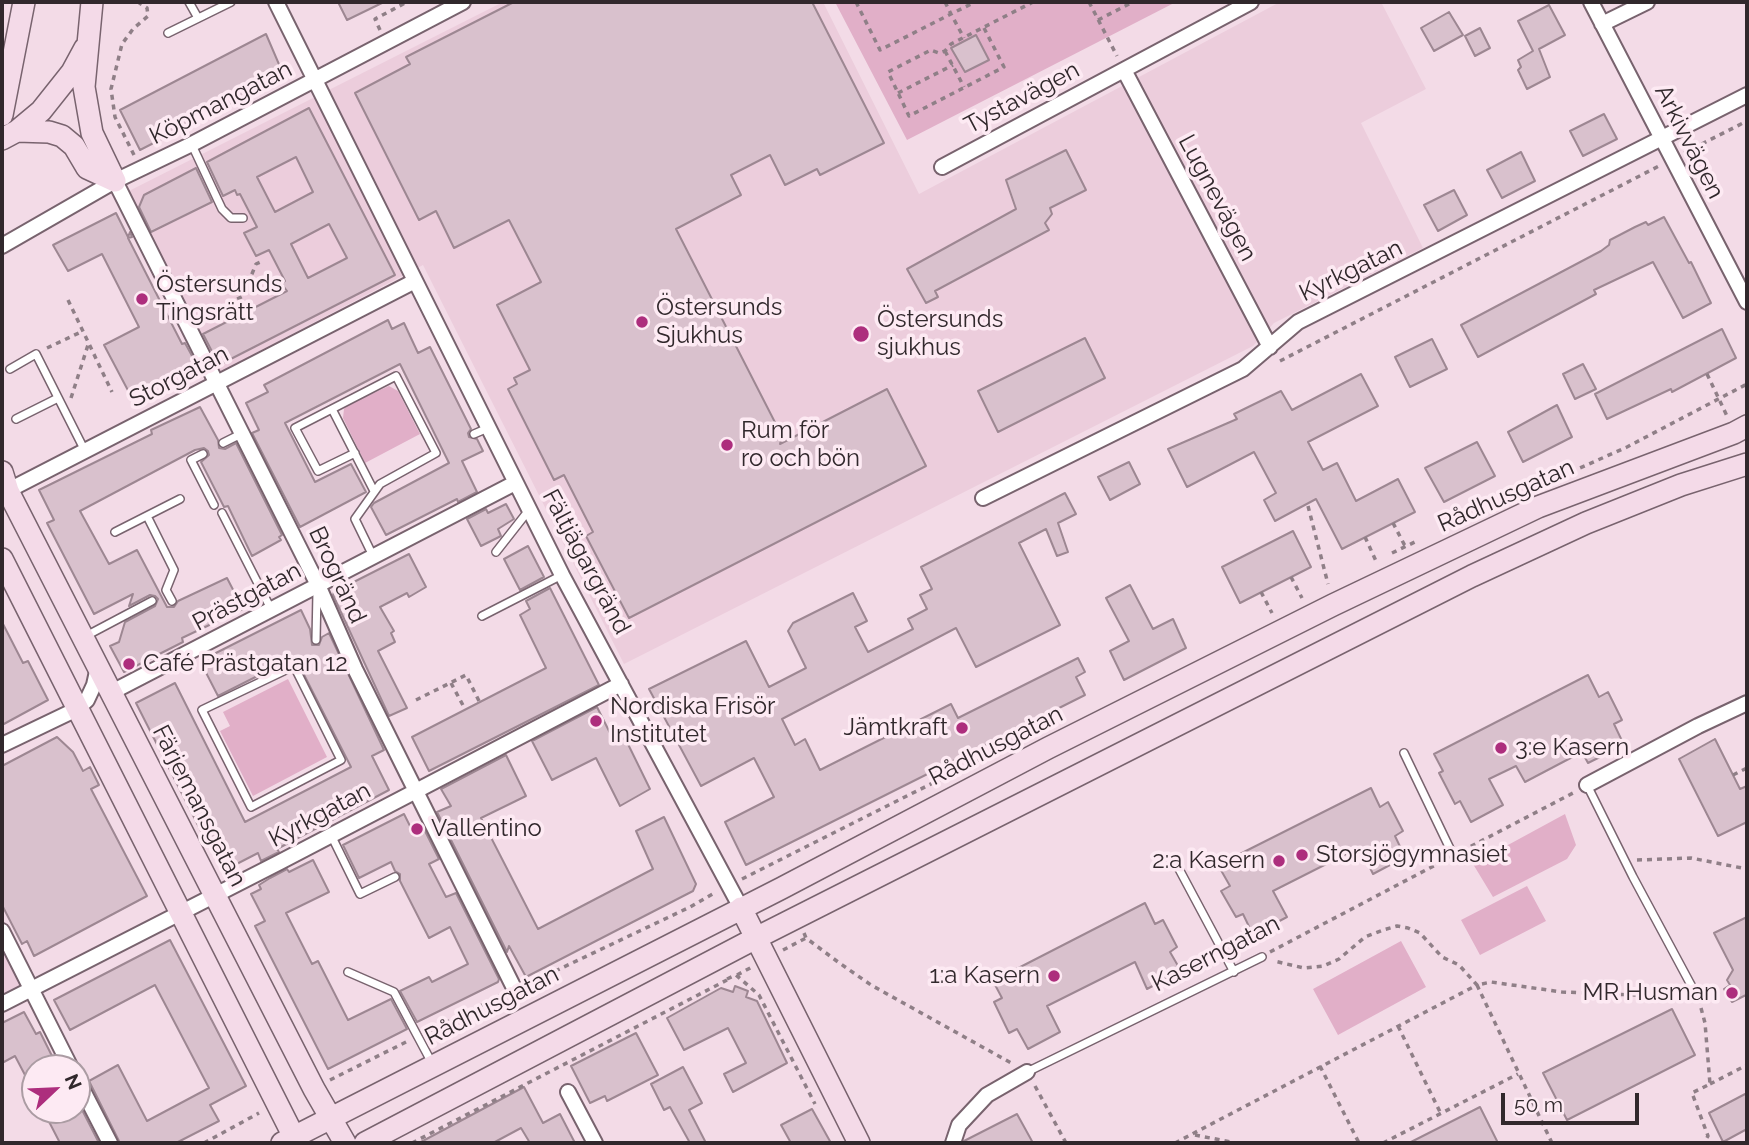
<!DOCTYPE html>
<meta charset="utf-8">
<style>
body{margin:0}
#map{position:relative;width:1749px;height:1145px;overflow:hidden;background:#f3dbe7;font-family:Raleway,sans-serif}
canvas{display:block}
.frame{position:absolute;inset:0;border:4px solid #31282c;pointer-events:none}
.north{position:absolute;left:21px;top:1054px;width:70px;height:70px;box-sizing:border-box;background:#fdeaf3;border:2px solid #ab9ca3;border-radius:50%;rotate:67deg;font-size:19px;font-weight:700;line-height:28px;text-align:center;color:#31282c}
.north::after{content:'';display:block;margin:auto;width:24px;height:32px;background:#ad2e7d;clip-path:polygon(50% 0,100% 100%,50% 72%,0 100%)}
.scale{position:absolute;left:1501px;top:1093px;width:138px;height:32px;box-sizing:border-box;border:4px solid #31282c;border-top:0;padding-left:9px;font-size:21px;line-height:24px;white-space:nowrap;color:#31282c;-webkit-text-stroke:5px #fdeaf3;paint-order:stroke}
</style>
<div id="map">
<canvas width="1749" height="1145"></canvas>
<div class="frame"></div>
<div class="north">N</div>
<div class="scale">50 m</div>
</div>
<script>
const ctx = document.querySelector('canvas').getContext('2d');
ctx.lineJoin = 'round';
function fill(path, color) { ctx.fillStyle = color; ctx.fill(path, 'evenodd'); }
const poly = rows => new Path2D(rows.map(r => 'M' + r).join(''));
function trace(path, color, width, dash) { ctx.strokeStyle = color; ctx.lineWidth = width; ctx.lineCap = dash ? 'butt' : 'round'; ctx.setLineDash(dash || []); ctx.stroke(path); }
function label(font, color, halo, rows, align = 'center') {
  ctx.font = font + ' Raleway,sans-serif'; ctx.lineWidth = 7; ctx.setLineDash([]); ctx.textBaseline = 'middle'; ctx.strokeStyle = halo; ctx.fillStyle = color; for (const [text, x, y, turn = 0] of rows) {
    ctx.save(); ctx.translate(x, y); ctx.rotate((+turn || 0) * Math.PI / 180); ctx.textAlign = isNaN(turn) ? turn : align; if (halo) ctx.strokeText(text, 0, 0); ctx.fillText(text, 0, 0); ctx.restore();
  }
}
fill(poly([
 [503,2,823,2,919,194,1280,2,1381,2,1426,89,1361,123,1423,248,1274,323,1253,346,624,664,423,265,216,374,125,193],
 [2,944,22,984,2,994]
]), '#eccddc');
fill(poly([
 [835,2,1176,2,907,140],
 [389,386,398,391,420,434,365,463,343,418,344,409,347,405],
 [288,679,327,757,253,796,220,731,230,726,223,712],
 [1565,814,1576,845,1567,859,1493,897,1473,864],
 [1527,886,1546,921,1480,955,1461,920],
 [1401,941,1426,987,1338,1035,1313,989]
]), '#e1afc8');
const building = poly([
 [338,2,384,2,347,20,338,2],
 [514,2,812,2,884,143,820,175,817,169,785,185,770,155,731,175,741,195,676,229,782,436,780,444,887,389,926,466,629,618,586,536,593,532,564,475,554,480,508,389,517,384,514,378,530,370,497,305,541,282,509,220,454,248,436,211,419,220,355,93,410,64,406,57,514,2],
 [1549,5,1565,35,1539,49,1550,77,1527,89,1518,70,1521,67,1518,60,1533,51,1518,21,1549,5],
 [1449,12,1463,35,1434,51,1421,28,1449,12],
 [1480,28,1490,48,1475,56,1465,36,1480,28],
 [266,34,284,76,140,150,120,110,266,34],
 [976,35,989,60,965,72,951,48,976,35],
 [309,108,395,275,219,365,203,334,287,291,281,283,285,281,269,250,256,256,244,233,257,227,240,194,237,195,235,190,223,196,207,162,309,108],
 [296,157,313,192,275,212,257,177,296,157],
 [329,224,347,258,308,278,291,244,329,224],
 [1604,114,1617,139,1583,156,1570,131,1604,114],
 [1066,150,1086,190,1050,208,1052,214,1045,223,1049,230,935,291,938,297,926,303,907,269,1016,209,1006,180,1066,150],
 [1521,152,1535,181,1502,198,1487,170,1521,152],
 [196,168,212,202,151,232,139,207,144,195,196,168],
 [1454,190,1467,215,1438,231,1424,205,1454,190],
 [116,213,128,237,130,232,132,237,128,238,182,344,185,343,197,365,132,398,104,345,139,327,102,254,68,271,53,245,116,213],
 [1664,217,1689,263,1691,262,1711,303,1683,318,1653,262,1594,290,1596,294,1478,357,1461,325,1601,251,1609,245,1610,240,1635,227,1646,222,1648,225,1664,217],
 [388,320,392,329,404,323,418,353,430,347,471,429,468,433,469,437,477,439,483,451,462,461,477,492,458,502,457,499,386,535,371,507,374,503,449,463,400,364,285,423,315,482,351,464,366,492,300,527,252,433,259,430,246,403,268,392,264,385,388,320],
 [1722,329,1736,358,1672,392,1671,389,1607,419,1595,394,1722,329],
 [1085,338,1105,378,998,432,978,391,1085,338],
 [1432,339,1447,369,1410,387,1395,357,1432,339],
 [1583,364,1596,389,1575,399,1563,374,1583,364],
 [1361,374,1378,406,1308,442,1323,470,1337,463,1356,501,1398,479,1415,512,1342,549,1316,499,1275,521,1264,500,1276,493,1254,452,1187,487,1168,449,1237,419,1234,414,1281,391,1292,410,1361,374],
 [1557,405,1572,437,1523,462,1508,432,1557,405],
 [200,407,218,440,219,448,225,449,236,443,282,535,279,537,281,540,252,556,228,506,224,507,201,462,209,455,208,451,204,448,195,450,80,511,109,564,137,550,167,607,174,607,178,601,227,578,243,609,182,638,183,642,124,672,110,646,119,642,125,622,155,606,158,599,155,596,150,595,129,606,133,594,94,614,47,523,54,520,39,490,152,434,151,430,200,407],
 [1477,442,1495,476,1444,502,1425,468,1477,442],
 [1129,462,1140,484,1110,500,1098,477,1129,462],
 [1065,493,1076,514,1058,523,1068,552,1057,556,1046,529,1019,543,1060,625,976,667,956,628,782,719,795,745,805,739,820,770,951,704,958,718,1078,658,1085,672,1076,677,1085,695,746,865,725,822,774,797,754,758,701,786,649,689,746,641,769,687,806,668,788,631,793,623,853,593,867,621,855,627,868,652,913,629,908,619,927,609,920,595,932,589,921,567,1065,493],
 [506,504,514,519,498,529,501,536,481,546,467,519,486,509,488,513,506,504],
 [1293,531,1311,567,1240,603,1222,567,1293,531],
 [528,546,544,577,520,590,504,559,528,546],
 [409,554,426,587,409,597,407,593,380,607,394,631,391,633,395,642,378,651,407,708,389,716,333,595,334,592,409,554],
 [1130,585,1153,629,1173,619,1186,648,1124,680,1110,651,1129,641,1106,598,1130,585],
 [550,588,599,685,429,771,412,737,546,668,520,615,530,609,526,601,550,588],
 [301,610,310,629,312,645,319,645,322,637,329,633,384,750,372,756,389,790,277,849,279,852,261,861,258,853,225,870,210,840,207,843,136,703,175,683,245,822,351,767,295,657,218,696,200,661,301,610],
 [2,622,23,663,28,661,48,700,2,725,2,622],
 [1588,675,1599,697,1608,692,1622,720,1614,724,1624,745,1588,763,1582,752,1525,782,1516,766,1489,779,1503,805,1471,822,1460,801,1455,804,1439,773,1443,771,1434,754,1588,675],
 [597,707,615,743,625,738,650,789,620,806,596,758,552,780,532,741,597,707],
 [57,737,73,752,83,771,90,767,99,785,91,789,147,896,34,956,27,941,22,944,2,905,2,766,57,737],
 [1715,739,1740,789,1747,786,1747,822,1718,836,1679,759,1715,739],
 [506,755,526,796,481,818,538,929,653,869,636,831,664,817,696,884,693,891,526,977,509,946,507,952,437,812,451,806,441,789,506,755],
 [1371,788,1380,807,1388,802,1403,831,1395,836,1405,857,1373,874,1360,847,1273,891,1287,917,1253,935,1243,914,1236,917,1221,891,1230,886,1218,865,1371,788],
 [404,814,411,828,421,823,439,859,429,864,446,897,456,893,499,979,498,982,417,1022,400,991,429,977,432,982,468,964,450,927,429,938,400,881,400,874,395,871,391,862,359,878,343,845,404,814],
 [313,860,329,892,286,913,312,964,318,961,348,1020,391,999,407,1029,328,1069,255,926,265,921,251,894,261,889,259,885,270,878,287,869,289,872,313,860],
 [1145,903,1155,924,1163,920,1177,947,1170,952,1181,971,1147,989,1135,962,1047,1006,1060,1032,1028,1049,1017,1029,1009,1033,994,1002,1002,998,993,981,1145,903],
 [1747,917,1747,998,1746,995,1732,1002,1724,989,1730,985,1727,980,1733,970,1714,933,1747,917],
 [170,940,246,1086,210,1105,219,1121,176,1143,120,1143,89,1081,118,1065,147,1121,209,1088,155,985,70,1030,54,1000,170,940],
 [735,986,748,991,746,997,757,1001,787,1063,733,1092,724,1074,746,1063,728,1028,684,1050,667,1018,721,988,733,992,735,986],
 [1672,1009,1695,1055,1567,1120,1543,1073,1672,1009],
 [24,1012,36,1034,40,1032,58,1068,35,1068,35,1094,15,1056,2,1063,2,1023,24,1012],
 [636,1033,658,1075,607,1101,605,1096,590,1103,571,1066,636,1033],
 [683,1067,702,1103,689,1110,706,1143,690,1143,670,1107,664,1110,651,1084,683,1067],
 [524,1087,543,1123,560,1114,575,1143,530,1143,521,1128,493,1143,419,1143,524,1087],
 [1747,1093,1747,1129,1723,1142,1709,1113,1747,1093],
 [77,1100,99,1143,60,1143,43,1110,77,1110,77,1100],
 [1480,1107,1498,1143,1409,1143,1480,1107],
 [812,1109,831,1143,791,1143,781,1125,812,1109],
 [1017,1114,1033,1143,963,1143,964,1141,1017,1114]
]);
fill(building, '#d9c1cd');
trace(building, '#9d8792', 2);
const lane = poly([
 [189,2,198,18],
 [168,33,231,2],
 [192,145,222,209,231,218,243,218],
 [10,369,36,354,85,451],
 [332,409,374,491],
 [16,419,58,398],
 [474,434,488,428],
 [223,443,241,434],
 [355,453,318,471,295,428,396,376,436,453,380,484,355,519,373,556],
 [203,454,191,460,214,505],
 [222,513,271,609],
 [147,516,174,570,166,590,172,601],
 [115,532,180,499],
 [496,552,529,510],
 [482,616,562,575],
 [84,637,152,601],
 [316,640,317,592],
 [294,666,341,760,251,807,202,710,294,666],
 [1404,753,1453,855],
 [1587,785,1633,877,1698,998],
 [331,835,360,894,395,877],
 [1179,869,1234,972],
 [348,972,394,992,433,1065],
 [1027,1072,1262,957]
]);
const street = poly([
 [276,2,562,575,741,908],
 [1591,2,1747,302],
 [1602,24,1647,2],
 [1124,70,1270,347],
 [942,167,1251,2],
 [115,181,318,585,355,669,515,990],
 [2,246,115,181,192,144,463,2],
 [3,493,415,281],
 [983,498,1243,369,1298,322,1747,95],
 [112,692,515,483],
 [2,745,77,709,87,700,94,685,98,667],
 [1587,785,1698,726,1747,703],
 [2,931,71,1068],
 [2,1004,280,862,621,684],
 [77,1079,110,1143],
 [568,1092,595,1143],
 [953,1143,959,1125,987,1095,1027,1072]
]);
const secondary = poly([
 [92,2,84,87,92,133,115,181],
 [2,115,24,2],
 [17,131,49,132,62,136,74,146,87,168,115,181],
 [2,139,17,131,41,111,72,72,85,48],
 [2,472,8,491,314,1089,345,1143],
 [2,559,297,1143],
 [741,908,859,1143],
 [282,1143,782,888,1048,748,1333,605,1538,507,1734,433,1747,426],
 [365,1143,756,938,1472,576,1586,523,1681,485,1747,464]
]);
trace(lane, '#78636e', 10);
trace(street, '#78636e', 18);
trace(secondary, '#78636e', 24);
trace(poly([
 [856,2,880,50,951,14,964,38],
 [945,2,951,14,975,2],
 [1089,2,1117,56],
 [1098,20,1133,2],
 [984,28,1004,67,909,116,888,72,931,50,939,53,945,51,951,44,1033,2],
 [380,30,375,19,407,2],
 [945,51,964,87],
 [898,93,953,65],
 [1684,153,1747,121],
 [134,155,115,117,111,89,122,44,133,29,148,16,147,8,138,2],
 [68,300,112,392],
 [202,318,243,296,256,264,263,261],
 [47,348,83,331],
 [1280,361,1659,166],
 [1707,374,1727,416],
 [71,398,88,345],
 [1571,472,1627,447,1747,384],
 [1308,506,1328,584],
 [1393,523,1405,546],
 [1365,537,1376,561],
 [1392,553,1417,541],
 [1291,577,1302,598],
 [1261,592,1272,613],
 [451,683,465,709],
 [416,700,466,675,479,701],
 [1733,775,1747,768],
 [1462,851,1573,793],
 [1637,860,1691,858,1747,869],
 [742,879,1032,733],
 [804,933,806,938,838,962,871,985,1013,1064],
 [783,950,806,938],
 [1270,952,1443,861],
 [737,975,752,967],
 [727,979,736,975,759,995,815,1104],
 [528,984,690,907,716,892],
 [1701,1008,1705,1023,1710,1084,1692,1093,1708,1136,1704,1143],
 [1398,1026,1441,1114],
 [427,1032,502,995],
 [1320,1066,1359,1143],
 [330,1080,408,1041],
 [1710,1084,1747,1065],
 [1035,1086,1066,1143],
 [1195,1135,1236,1143],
 [204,1143,259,1113],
 [412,1143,727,980],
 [1175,1143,1477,985,1459,965,1442,957,1420,933,1408,928,1397,926,1383,930,1365,937,1339,959,1323,966,1304,968,1274,961],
 [1383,1143,1518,1074],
 [1552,1143,1477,985,1491,982,1562,992,1684,997]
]), '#8f7f87', 3.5, [5, 5]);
trace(lane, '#fff', 7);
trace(street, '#fff', 14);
trace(secondary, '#f4dae8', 21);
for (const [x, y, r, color] of [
 [142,299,7,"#ad2e7d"],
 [642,322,7,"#ad2e7d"],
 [861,334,9,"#ad2e7d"],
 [727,445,7,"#ad2e7d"],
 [129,664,7,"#ad2e7d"],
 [596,721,7,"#ad2e7d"],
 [962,728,7,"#ad2e7d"],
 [1501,748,7,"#ad2e7d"],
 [417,829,7,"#ad2e7d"],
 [1302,855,7,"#ad2e7d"],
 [1279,861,7,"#ad2e7d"],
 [1054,976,7,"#ad2e7d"],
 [1732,993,7,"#ad2e7d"]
]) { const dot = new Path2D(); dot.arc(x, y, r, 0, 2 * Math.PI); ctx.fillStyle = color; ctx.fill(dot); trace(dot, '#fdeaf3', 2.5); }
label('24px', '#31282c', '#fdeaf3', [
 ["Tystavägen",1022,98,-28],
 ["Köpmangatan",221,103,-27],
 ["Arkivvägen",1689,142,63],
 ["Lugnevägen",1217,198,62],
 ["Kyrkgatan",1351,271,-26],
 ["Storgatan",179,377,-27],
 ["Rådhusgatan",1506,496,-24],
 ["Fältjägargränd",586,562,62],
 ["Brogränd",337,575,65],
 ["Prästgatan",247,597,-28],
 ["Rådhusgatan",996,746,-27],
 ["Färjemansgatan",199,806,63],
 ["Kyrkgatan",320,815,-28],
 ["Kaserngatan",1216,954,-27],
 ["Rådhusgatan",492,1006,-27]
]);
label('24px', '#31282c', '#fdeaf3', [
 ["Östersunds",156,285],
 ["Tingsrätt",156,313],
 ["Östersunds",656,308],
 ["Sjukhus",656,336],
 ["Östersunds",877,320],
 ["sjukhus",877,348],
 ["Rum för",741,431],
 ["ro och bön",741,459],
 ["Café Prästgatan 12",143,664],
 ["Nordiska Frisör",610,707],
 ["Institutet",610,735],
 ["Jämtkraft",948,728,"right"],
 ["3:e Kasern",1515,748],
 ["Vallentino",431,829],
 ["Storsjögymnasiet",1316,855],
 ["2:a Kasern",1265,861,"right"],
 ["1:a Kasern",1040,976,"right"],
 ["MR Husman",1718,993,"right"]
], 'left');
</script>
